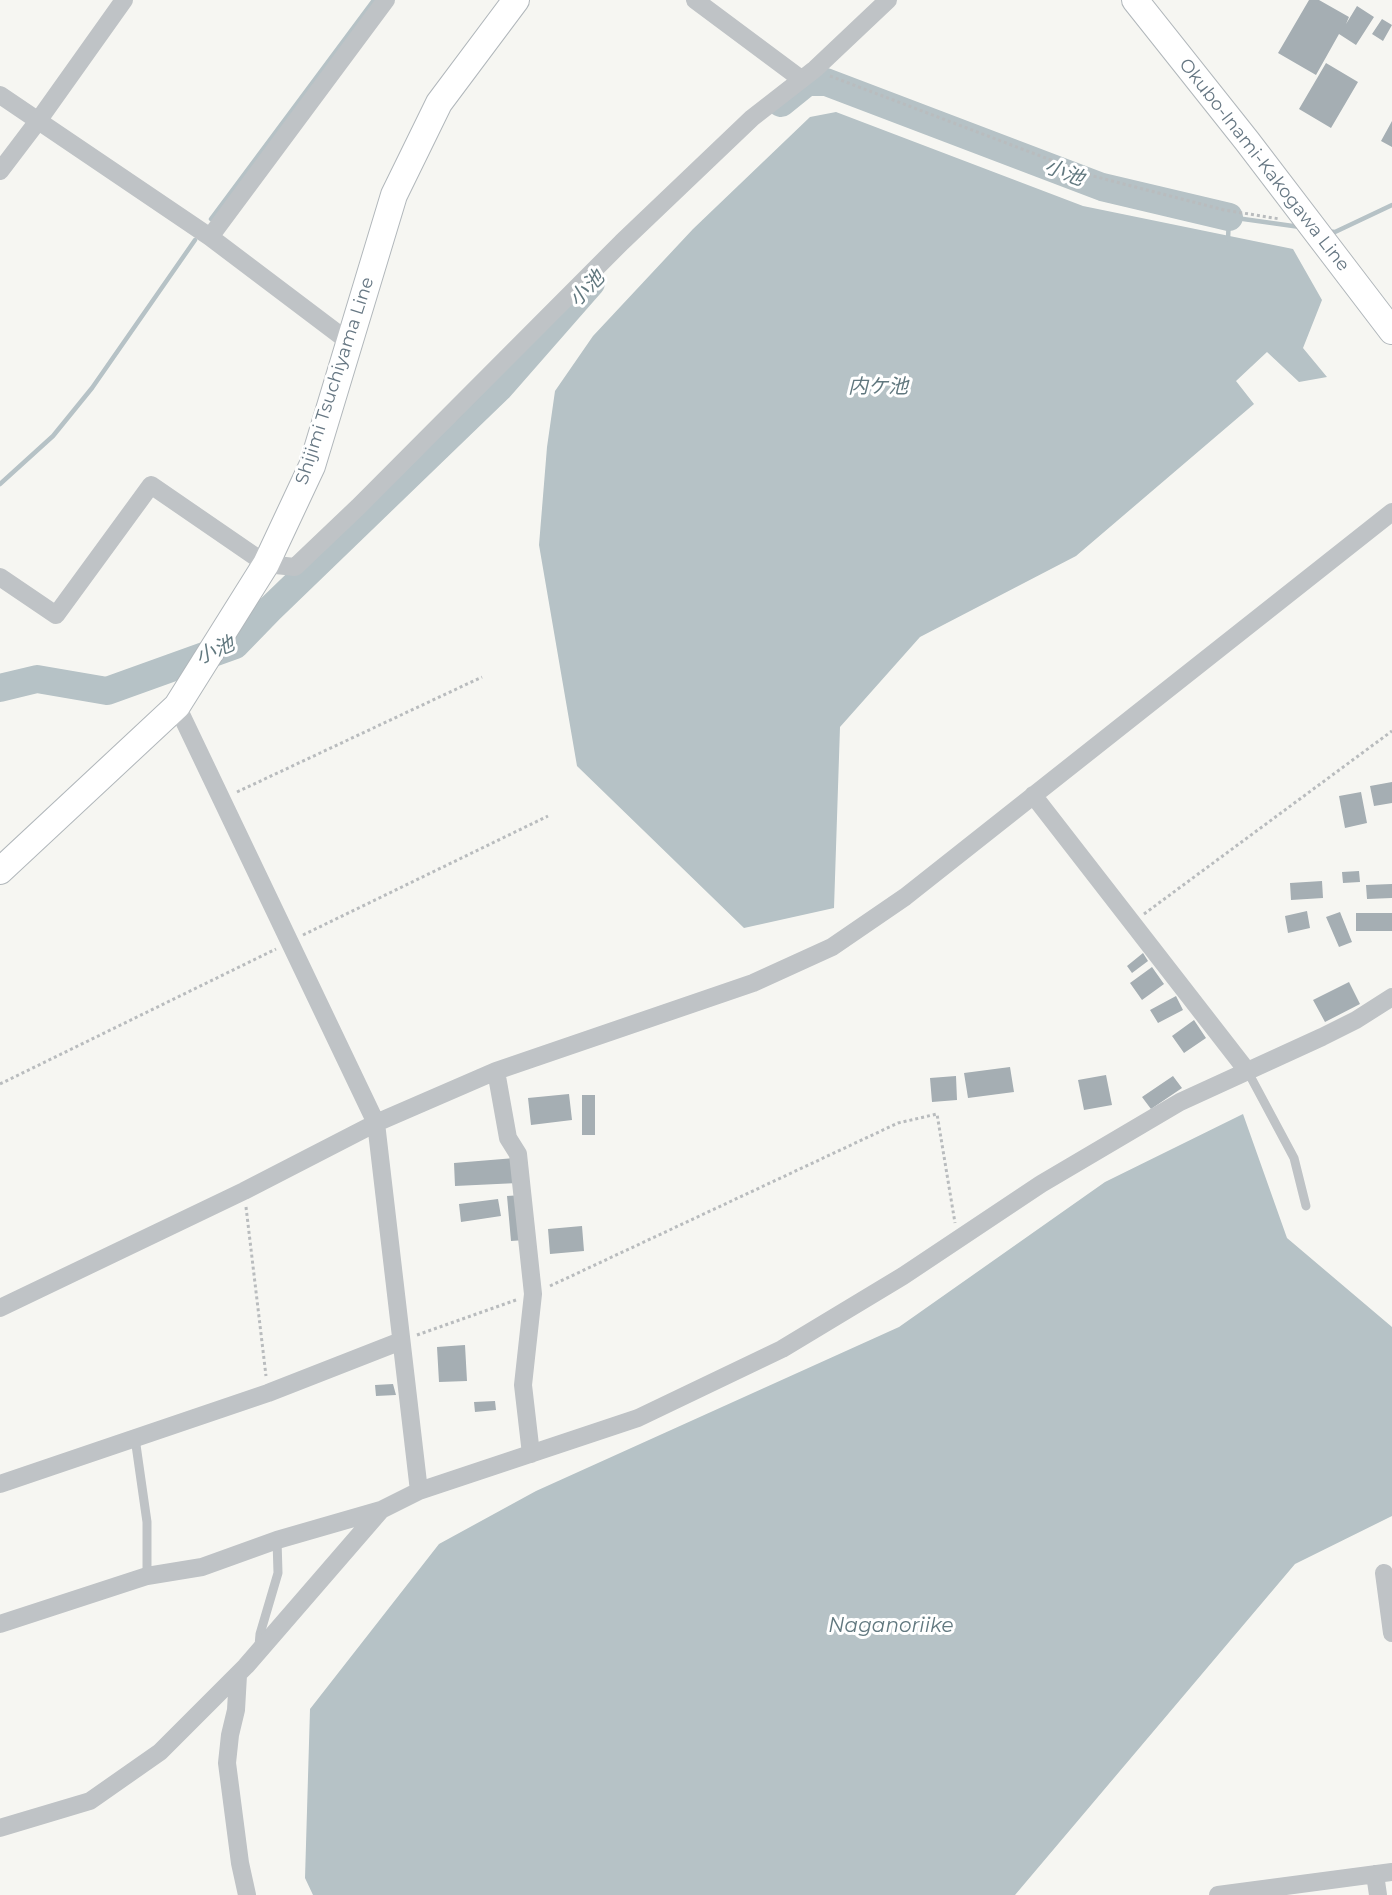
<!DOCTYPE html>
<meta charset="utf-8">
<style>
body{margin:0}
canvas{display:block;background:#f6f6f2}
</style>
<canvas width="1392" height="1895"></canvas>
<script>
const ctx = document.querySelector('canvas').getContext('2d');
ctx.lineJoin = 'round';
function fill(path, color) { ctx.fillStyle = color; ctx.fill(path, 'evenodd'); }
const poly = rows => new Path2D(rows.map(r => 'M' + r).join(''));
function trace(path, color, width, dash) { ctx.strokeStyle = color; ctx.lineWidth = width; ctx.lineCap = dash ? 'butt' : 'round'; ctx.setLineDash(dash || []); ctx.stroke(path); }
function label(font, color, halo, rows, align = 'center') {
  ctx.font = font + ' Montserrat,"Noto Sans JP",sans-serif'; ctx.lineWidth = 6; ctx.setLineDash([]); ctx.textBaseline = 'middle'; ctx.strokeStyle = halo; ctx.fillStyle = color; for (const [text, x, y, turn = 0] of rows) {
    ctx.save(); ctx.translate(x, y); ctx.rotate((+turn || 0) * Math.PI / 180); ctx.textAlign = isNaN(turn) ? turn : align; if (halo) ctx.strokeText(text, 0, 0); ctx.fillText(text, 0, 0); ctx.restore();
  }
}
fill(poly([
 [836,112,1083,206,1293,249,1322,300,1303,348,1327,377,1299,382,1267,352,1236,381,1254,404,1076,556,920,637,840,727,834,908,744,928,577,766,539,545,547,447,555,391,593,336,693,229,810,117],
 [1243,1114,1287,1238,1392,1327,1392,1516,1295,1564,1015,1895,313,1895,305,1878,310,1709,439,1544,536,1491,899,1327,1105,1182]
]), '#b6c2c6');
trace(poly([
 [211,219,374,0],
 [1326,231,1335,232,1392,205],
 [1228,239,1229,217,1300,227],
 [0,484,53,436,92,388,195,240]
]), '#b6c2c6', 4.5);
trace(poly([
 [781,103,807,82,826,82,1102,187,1229,217],
 [0,688,37,679,107,691,235,645,269,610,499,388,591,283]
]), '#b6c2c6', 28);
fill(poly([
 [1309,0,1319,0,1349,17,1346,24,1357,6,1374,17,1356,45,1339,34,1316,75,1278,53],
 [1382,19,1392,25,1383,41,1372,34],
 [1326,63,1358,82,1331,128,1299,109],
 [1392,121,1392,147,1381,141],
 [1392,782,1392,803,1374,806,1370,786],
 [1361,792,1367,823,1345,828,1339,796],
 [1359,871,1360,882,1343,883,1342,872],
 [1322,881,1323,898,1291,900,1290,883],
 [1392,884,1392,898,1367,899,1366,885],
 [1307,911,1310,928,1288,933,1285,916],
 [1340,912,1352,942,1339,947,1326,917],
 [1356,913,1392,913,1392,931,1356,931],
 [1143,953,1148,961,1132,973,1127,966],
 [1152,967,1164,984,1142,1000,1130,983],
 [1349,982,1360,1004,1325,1022,1313,1000],
 [1176,996,1183,1010,1158,1023,1150,1010],
 [1194,1020,1206,1038,1184,1053,1172,1036],
 [1010,1067,1014,1092,968,1098,964,1073],
 [1106,1075,1112,1105,1084,1110,1078,1080],
 [956,1076,957,1100,932,1102,930,1078],
 [1173,1076,1182,1088,1151,1109,1142,1097],
 [569,1094,572,1120,531,1125,528,1098],
 [582,1095,595,1095,595,1135,582,1135],
 [515,1158,518,1183,455,1186,454,1163],
 [522,1195,525,1240,511,1241,507,1196],
 [498,1199,501,1216,461,1222,459,1204],
 [582,1226,584,1251,550,1254,548,1229],
 [465,1345,467,1381,439,1382,437,1347],
 [393,1384,396,1395,376,1396,375,1385],
 [495,1401,496,1410,475,1412,474,1402]
]), '#a5aeb3');
const secondary = poly([
 [1135,0,1247,141,1392,331],
 [0,871,177,706,266,564,312,466,394,195,439,103,516,0]
]);
trace(secondary, '#b1b7bb', 28);
trace(poly([
 [830,76,1093,176,1224,210,1280,219],
 [237,792,482,677],
 [1144,914,1392,731],
 [303,935,548,816],
 [0,1084,276,949],
 [246,1207,266,1376],
 [550,1286,898,1123,937,1114,955,1223],
 [417,1335,516,1300]
]), '#b9bcbe', 3, [3, 3]);
trace(poly([
 [1248,1072,1294,1158,1306,1206],
 [135,1438,147,1522,147,1576],
 [259,1646,260,1634,278,1573,277,1540]
]), '#bfc3c6', 9);
trace(poly([
 [695,0,801,79],
 [0,95,210,237,349,342],
 [0,171,38,121,124,0],
 [210,237,386,0],
 [0,577,56,615,151,485,266,564,295,567,358,507,622,242,752,118,815,69,888,0],
 [177,706,376,1123,419,1491],
 [1033,795,1248,1072],
 [496,1071,508,1138,518,1154,533,1294,523,1385,531,1454],
 [0,1308,244,1191,376,1123,496,1071,753,983,832,947,905,897,1392,512],
 [0,1484,268,1393,401,1341],
 [1384,1573,1392,1633],
 [0,1624,147,1576,202,1567,277,1540,381,1510,419,1491,638,1418,782,1349,903,1276,1041,1184,1180,1102,1322,1037,1356,1020,1392,997],
 [238,1675,236,1710,230,1735,227,1763,240,1863,247,1895],
 [0,1828,90,1801,160,1752,246,1666,381,1510],
 [1375,1874,1378,1895],
 [1218,1895,1392,1872]
]), '#bfc3c6', 18);
trace(secondary, '#fff', 26);
label('18px', '#667783', '#fff', [
 ["Okubo-Inami-Kakogawa Line",1264,165,52],
 ["Shijimi Tsuchiyama Line",335,381,-72]
]);
label('italic 20px', '#61787f', '#fff', [
 ["小池",1064,173,21],
 ["小池",587,289,-46],
 ["内ケ池",878,387],
 ["小池",215,651,-23],
 ["Naganoriike",891,1626]
]);
</script>
